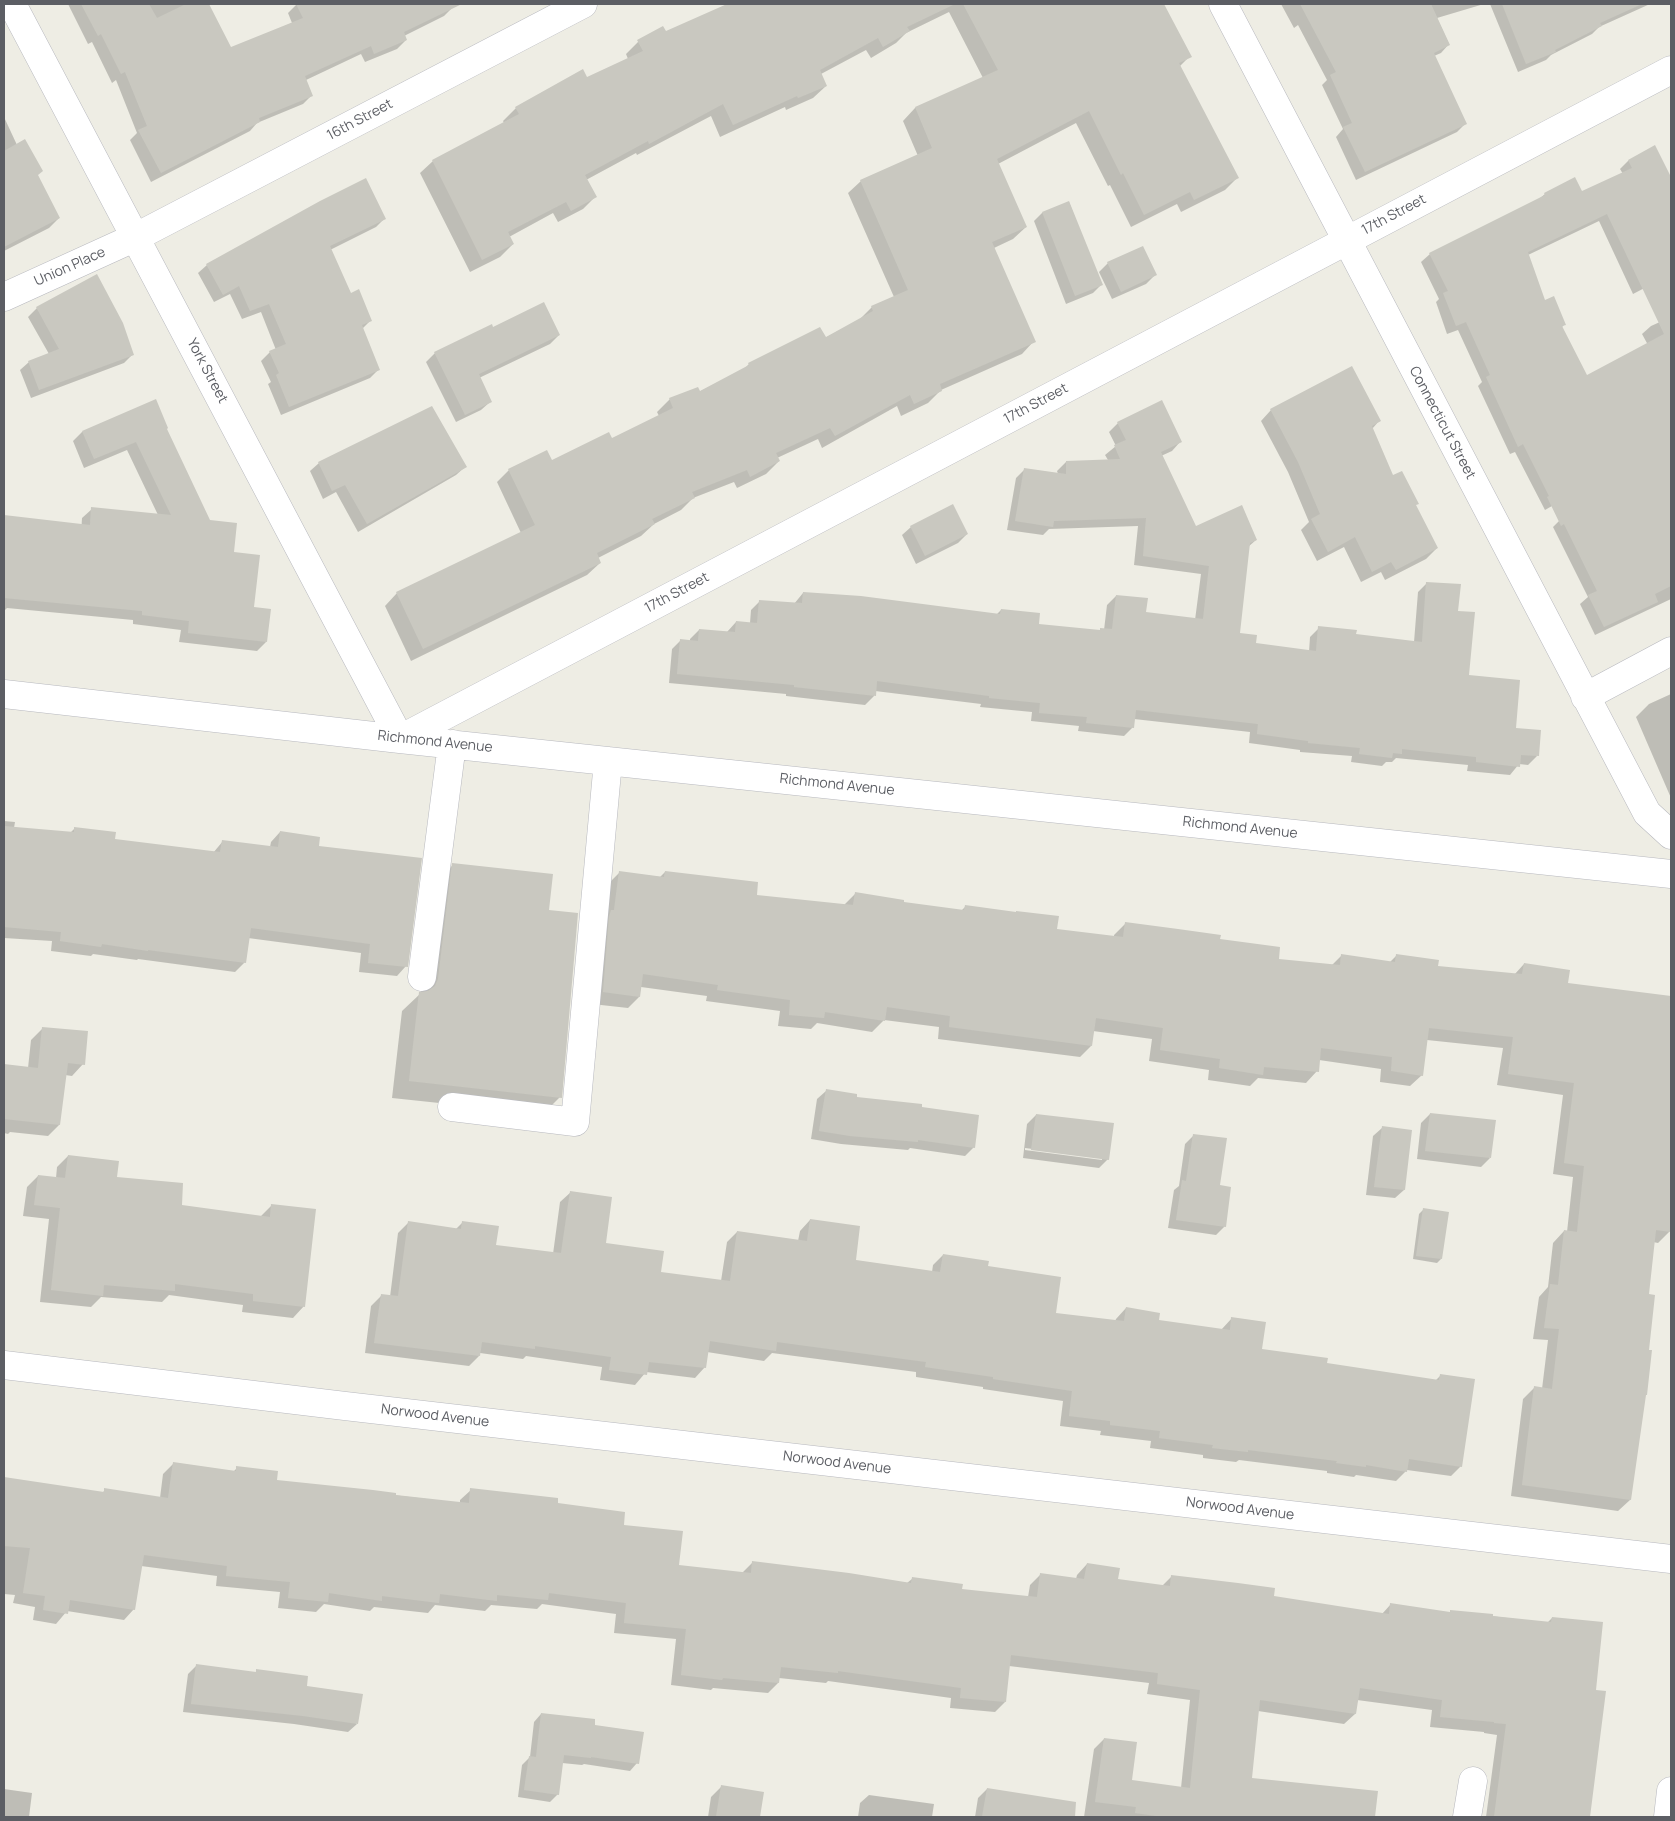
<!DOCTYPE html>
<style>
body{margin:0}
#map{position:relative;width:1675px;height:1821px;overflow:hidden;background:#eeede4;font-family:Manrope,sans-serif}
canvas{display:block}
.frame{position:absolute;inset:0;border:5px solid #5c5e64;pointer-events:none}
</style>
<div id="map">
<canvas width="1675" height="1821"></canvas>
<div class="frame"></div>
</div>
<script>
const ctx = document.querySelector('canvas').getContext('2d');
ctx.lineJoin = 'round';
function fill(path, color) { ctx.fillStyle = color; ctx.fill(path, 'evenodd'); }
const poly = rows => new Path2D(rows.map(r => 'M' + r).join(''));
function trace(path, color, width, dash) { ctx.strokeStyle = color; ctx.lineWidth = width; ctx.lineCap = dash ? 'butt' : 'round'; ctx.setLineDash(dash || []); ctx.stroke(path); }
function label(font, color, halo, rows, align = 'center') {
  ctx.font = font + ' Manrope,sans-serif'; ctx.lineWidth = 5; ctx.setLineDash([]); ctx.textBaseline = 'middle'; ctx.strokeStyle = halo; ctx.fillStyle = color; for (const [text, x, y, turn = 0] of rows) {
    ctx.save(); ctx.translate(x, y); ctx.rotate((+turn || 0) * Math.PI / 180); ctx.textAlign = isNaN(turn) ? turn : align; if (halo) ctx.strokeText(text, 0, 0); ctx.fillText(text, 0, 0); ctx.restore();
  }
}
fill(poly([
 [68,4,208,4,230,49,292,23,288,13,297,4,451,4,453,7,444,16,404,36,406,40,397,49,365,62,361,54,306,80,312,95,303,104,257,123,250,131,151,182,130,140,137,133,116,80,112,83,92,42,88,44],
 [731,4,1163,4,1190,56,1179,67,1237,178,1225,190,1181,212,1177,204,1131,227,1110,185,1108,186,1076,123,998,164,1026,227,1013,239,994,248,1034,341,1022,354,941,390,928,403,901,416,897,406,822,448,818,439,777,458,779,461,766,474,737,488,734,482,693,498,681,510,654,524,641,536,598,558,600,563,587,575,411,661,385,606,397,593,521,533,497,482,509,470,551,461,612,440,659,416,657,412,670,399,699,392,744,369,749,364,825,338,859,320,872,307,894,297,848,193,861,181,918,156,903,121,915,108,983,78,949,12,906,33,896,43,871,58,866,50,821,74,826,86,813,98,786,110,785,107,720,137,711,116,637,155,636,153,586,180,595,197,583,209,558,222,553,213,509,237,513,244,500,257,470,272,420,173,433,161,504,123,503,121,516,108,583,71,587,78,628,59,626,54,638,42,666,33],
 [1281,4,1484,4,1437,18,1449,44,1441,53,1434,56,1465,124,1457,132,1356,180,1336,137,1343,129,1322,85,1327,80,1298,25,1294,28],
 [1490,4,1650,4,1599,27,1592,34,1551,55,1546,60,1518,72],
 [4,117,17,145,37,176,59,218,49,228,4,251],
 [1654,147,1671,180,1671,256,1661,262,1658,281,1633,294,1599,221,1528,255,1545,302,1565,324,1561,328,1587,377,1648,345,1642,334,1651,326,1671,317,1671,438,1545,510,1515,452,1510,454,1478,386,1482,382,1458,330,1447,334,1436,302,1439,299,1421,262,1430,254,1539,199,1545,194,1582,193,1623,174,1620,169,1628,161],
 [1069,202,1101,285,1093,293,1066,304,1034,221,1042,213],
 [385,218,376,227,330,250,350,294,371,320,362,329,379,369,370,378,281,415,268,384,271,382,261,361,270,352,276,350,261,312,242,319,230,294,214,302,198,273,207,265],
 [1108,263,1155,275,1146,284,1112,299,1099,272],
 [37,308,133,354,124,363,31,398,20,370,29,362,49,354,28,317],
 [493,328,559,335,550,344,479,378,490,402,481,410,456,422,426,362,435,353],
 [156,401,165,429,209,521,232,553,266,642,257,651,179,642,181,630,133,624,133,620,7,608,4,611,4,516,49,522,81,534,82,518,92,509,158,515,127,450,84,468,73,441,82,432],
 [1271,410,1379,421,1372,429,1392,477,1415,506,1437,548,1426,559,1385,580,1381,572,1361,582,1344,547,1317,561,1301,530,1309,522,1288,472,1261,421],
 [1118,423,1180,442,1172,451,1161,456,1195,527,1256,540,1248,547,1239,634,1255,644,1309,652,1310,637,1319,628,1355,635,1414,642,1418,592,1427,583,1457,612,1468,676,1537,756,1528,765,1519,764,1510,775,1467,771,1468,765,1396,758,1392,762,1386,762,1382,766,1351,762,1352,756,1300,752,1300,750,1249,743,1250,732,1134,719,1133,727,1124,736,1078,731,1079,726,1031,721,1032,712,980,707,981,704,875,691,874,696,865,705,786,696,786,694,669,683,672,649,681,640,690,641,690,639,699,630,727,632,736,622,750,623,751,610,760,601,794,604,803,593,996,615,1001,610,1038,625,1099,631,1104,630,1107,605,1116,596,1145,614,1195,620,1201,574,1134,565,1138,526,1049,529,1043,535,1007,530,1016,478,1025,469,1058,474,1057,471,1066,462,1108,460,1105,455,1116,446,1109,432],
 [319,463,465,467,456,475,358,532,336,492,323,499,310,471],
 [1671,479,1671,599,1595,635,1580,604,1588,597,1553,527,1562,518],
 [911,527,967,534,958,543,916,564,902,535],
 [1671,694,1671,798,1636,717,1649,704],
 [4,821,15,822,14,828,70,833,75,828,114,840,213,853,223,841,270,847,271,842,280,832,318,847,406,966,397,976,359,972,361,953,248,938,245,962,235,972,138,959,137,960,93,954,91,956,51,951,52,941,4,938],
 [453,865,547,911,560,1097,543,1114,392,1098,402,1011,421,993,435,882],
 [620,872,660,877,665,872,755,897,844,905,855,894,902,903,961,911,965,907,1056,930,1114,937,1114,935,1126,923,1219,940,1277,960,1331,966,1342,955,1390,962,1396,956,1437,967,1514,975,1524,964,1566,985,1671,997,1671,1218,1670,1231,1658,1243,1653,1242,1630,1500,1618,1511,1511,1496,1523,1399,1534,1388,1542,1389,1548,1340,1533,1339,1539,1297,1548,1287,1553,1243,1564,1231,1567,1232,1573,1177,1553,1174,1563,1095,1497,1085,1503,1048,1427,1040,1422,1075,1410,1086,1380,1082,1381,1069,1319,1060,1317,1071,1306,1083,1258,1078,1250,1086,1208,1080,1209,1070,1149,1061,1152,1039,1093,1031,1091,1046,1080,1057,938,1039,939,1027,884,1020,872,1032,817,1023,811,1029,778,1026,780,1011,706,1001,707,996,641,987,639,997,628,1008,592,1004,608,884],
 [43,1028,83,1064,72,1076,65,1075,59,1125,48,1136,10,1132,8,1134,4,1133,4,1065,28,1068,31,1040],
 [826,1091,855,1098,921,1108,974,1147,965,1156,910,1148,908,1150,841,1144,811,1139,817,1099],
 [1430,1114,1490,1158,1481,1167,1417,1159,1421,1123],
 [1036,1115,1108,1159,1099,1168,1023,1158,1027,1124],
 [1025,1148,1102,1158,1102,1160,1025,1150],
 [1382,1128,1404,1190,1395,1198,1366,1195,1373,1136],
 [1194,1135,1219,1186,1225,1226,1216,1235,1168,1228,1174,1190,1179,1186,1185,1144],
 [68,1156,180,1206,260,1217,272,1205,304,1306,293,1318,242,1312,243,1305,169,1295,162,1302,101,1297,91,1307,40,1302,49,1219,23,1216,27,1187,38,1176,56,1178,57,1167],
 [571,1192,604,1244,660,1273,721,1281,727,1242,737,1232,798,1241,800,1231,810,1220,854,1261,932,1272,933,1265,943,1255,986,1267,1055,1314,1115,1321,1116,1319,1126,1308,1158,1321,1221,1330,1232,1318,1261,1350,1326,1364,1435,1381,1441,1375,1461,1466,1451,1476,1407,1470,1396,1481,1356,1475,1354,1477,1327,1473,1327,1471,1239,1460,1236,1462,1203,1458,1203,1455,1150,1448,1151,1441,1100,1435,1101,1431,1060,1426,1063,1401,983,1389,983,1387,916,1377,916,1372,772,1353,764,1361,707,1352,705,1367,695,1378,646,1372,635,1385,600,1380,602,1367,526,1356,523,1359,480,1353,479,1356,469,1366,365,1353,371,1306,381,1296,390,1297,398,1233,408,1223,455,1230,463,1222,495,1246,553,1254,560,1202],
 [1423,1210,1441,1259,1437,1263,1413,1259,1419,1214],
 [174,1463,233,1472,237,1468,276,1481,460,1503,460,1500,471,1490,556,1504,622,1526,678,1567,741,1574,752,1563,907,1583,912,1579,961,1590,1028,1597,1030,1585,1040,1575,1076,1579,1077,1575,1087,1564,1117,1580,1162,1586,1172,1576,1273,1597,1382,1614,1391,1604,1449,1613,1451,1611,1547,1623,1552,1618,1594,1691,1601,1724,1589,1817,1486,1817,1497,1735,1484,1733,1484,1732,1430,1727,1432,1710,1357,1700,1355,1714,1344,1724,1258,1711,1250,1779,1376,1792,1374,1817,1084,1817,1094,1749,1104,1739,1131,1781,1181,1788,1190,1700,1147,1694,1149,1683,1009,1666,1005,1702,995,1712,950,1708,951,1698,828,1681,826,1683,779,1678,778,1683,768,1693,713,1688,711,1690,671,1685,676,1639,614,1633,616,1614,542,1604,537,1609,491,1605,485,1611,435,1605,428,1613,374,1607,370,1611,324,1604,316,1612,278,1608,280,1592,216,1586,217,1576,141,1566,134,1609,124,1620,67,1611,56,1624,33,1620,35,1607,13,1603,15,1595,4,1594,4,1478,102,1493,105,1490,160,1498,163,1474],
 [197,1665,254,1673,257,1671,306,1687,357,1724,348,1732,294,1724,183,1712,188,1674],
 [541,1714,593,1726,637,1763,630,1771,584,1764,582,1765,562,1763,558,1794,550,1802,518,1797,522,1765,530,1757,534,1722],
 [721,1787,759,1816,769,1817,708,1817,711,1797],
 [4,1789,32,1793,29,1817,4,1817],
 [987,1789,1026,1795,1023,1817,975,1817,978,1798],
 [869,1795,934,1804,932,1817,858,1817,860,1803]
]), '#0003');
fill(poly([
 [81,4,149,4,157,18,186,4,209,4,231,47,303,18,296,4,462,4,404,32,407,40,374,54,371,46,305,76,313,96,259,118,260,122,161,173,138,130,147,126,125,72,121,74,101,34,98,36],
 [727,4,955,4,907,27,910,31,883,47,878,38,820,70,827,86,798,98,797,96,733,125,723,104,649,144,648,141,585,175,597,197,571,211,566,202,508,232,514,244,482,260,432,160,519,114,515,107,583,69,587,77,643,51,637,40,663,26,666,31],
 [963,4,1164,4,1192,57,1179,63,1239,178,1194,200,1190,192,1144,215,1123,173,1121,175,1089,111,997,159,1027,227,992,242,1036,342,940,384,942,391,914,404,910,395,835,436,830,428,776,453,780,461,750,477,747,470,692,492,695,498,652,519,655,524,597,553,601,563,423,649,396,592,535,525,508,469,547,450,552,460,609,432,612,438,673,408,669,398,698,387,700,391,749,365,748,363,820,327,826,337,873,311,871,306,908,290,860,180,932,148,915,107,998,70],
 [1300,4,1431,4,1450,45,1434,53,1467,124,1365,172,1343,127,1352,123,1330,75,1336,72],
 [1502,4,1642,4,1600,23,1602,26,1555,50,1556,52,1526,64],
 [25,139,43,171,38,175,60,218,4,247,4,151],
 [1655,145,1671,177,1671,586,1655,594,1658,602,1604,627,1588,595,1597,591,1564,524,1561,526,1547,497,1549,496,1523,444,1518,447,1486,377,1490,375,1466,322,1456,326,1443,293,1448,291,1429,253,1545,195,1544,193,1575,177,1582,191,1632,168,1628,160],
 [1607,214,1664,334,1587,375,1562,326,1566,325,1554,296,1545,300,1528,252],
 [366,178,386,219,330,246,351,293,359,289,372,321,362,325,380,370,289,407,276,375,279,373,269,351,286,344,269,304,250,311,239,286,223,295,206,264,320,201],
 [1069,201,1103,285,1075,296,1042,212],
 [1143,246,1157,275,1121,292,1107,262],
 [97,274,123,323,134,355,39,390,28,361,59,349,36,307],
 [544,302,560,335,479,374,492,402,465,415,434,352,492,324,493,327],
 [1352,366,1381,421,1372,426,1393,475,1402,471,1419,504,1416,505,1438,548,1396,570,1391,562,1372,572,1355,537,1328,552,1311,519,1320,514,1298,462,1270,409],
 [156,399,168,428,167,429,210,520,237,523,234,552,260,555,254,607,271,609,267,642,188,633,189,621,142,615,142,611,4,598,4,515,90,525,91,507,171,515,136,442,94,459,82,431],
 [1162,400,1182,442,1161,452,1196,526,1242,505,1257,540,1250,543,1240,633,1257,635,1256,643,1316,651,1318,626,1357,630,1356,634,1422,642,1426,582,1461,584,1458,611,1475,612,1469,675,1520,680,1516,728,1541,730,1539,756,1521,755,1520,767,1476,762,1476,757,1402,749,1402,754,1393,753,1392,758,1359,754,1360,748,1308,743,1308,741,1257,734,1258,724,1136,710,1134,728,1086,723,1087,717,1039,713,1040,703,989,698,989,696,877,681,876,696,794,687,794,685,677,674,680,639,698,641,699,629,735,632,736,621,757,623,759,600,802,603,803,592,861,596,1000,614,1001,609,1040,613,1039,624,1100,630,1100,628,1112,629,1116,595,1148,598,1146,612,1203,619,1209,566,1143,556,1146,518,1054,521,1053,527,1015,521,1024,468,1066,474,1066,461,1120,459,1114,445,1126,440,1117,422],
 [432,406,467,467,367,524,345,485,332,491,318,462],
 [953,504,968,534,925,556,910,526],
 [4,826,74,832,74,827,116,832,115,839,220,852,222,840,278,847,280,831,320,837,319,846,422,858,408,967,368,963,370,944,251,928,246,963,148,950,148,951,102,944,101,947,60,941,61,932,4,927],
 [452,863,553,874,549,910,578,913,562,1098,409,1081,419,992,428,991,435,986,438,979],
 [619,871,664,877,665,871,758,882,757,895,853,905,855,892,904,900,904,902,964,910,965,905,1016,912,1016,911,1059,916,1057,929,1123,937,1125,922,1178,929,1221,935,1220,939,1280,947,1279,959,1340,965,1341,954,1395,962,1396,954,1439,960,1438,966,1522,974,1524,963,1570,970,1568,983,1671,996,1671,1232,1656,1230,1649,1294,1655,1295,1649,1350,1652,1350,1647,1395,1646,1395,1631,1500,1522,1485,1534,1386,1552,1389,1559,1329,1544,1328,1550,1284,1558,1285,1564,1230,1577,1232,1584,1166,1564,1163,1574,1083,1508,1074,1513,1037,1429,1028,1423,1076,1391,1071,1392,1057,1321,1048,1319,1072,1264,1067,1263,1075,1219,1068,1220,1059,1160,1050,1163,1028,1096,1018,1092,1046,949,1027,950,1016,887,1007,885,1021,825,1012,824,1018,789,1015,790,1000,717,990,718,985,643,974,640,997,603,992,609,917,611,910,614,910],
 [42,1027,88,1031,85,1065,68,1063,60,1125,4,1119,4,1064,38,1068],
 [826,1089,857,1094,857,1097,922,1104,922,1107,979,1115,975,1148,918,1140,918,1142,850,1136,819,1131],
 [1430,1113,1496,1120,1491,1158,1425,1151],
 [1036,1114,1114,1123,1109,1160,1031,1150],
 [1382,1126,1412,1130,1405,1190,1374,1187],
 [1193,1134,1227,1138,1220,1185,1231,1187,1226,1227,1176,1220,1182,1180,1186,1181],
 [68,1155,119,1161,117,1177,183,1183,182,1205,270,1217,271,1204,316,1209,305,1307,253,1301,253,1294,175,1284,175,1291,104,1285,103,1296,51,1290,60,1208,34,1205,38,1175,65,1178],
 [570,1191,612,1197,606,1243,664,1251,661,1272,730,1281,737,1231,807,1241,810,1219,860,1226,856,1260,940,1272,943,1254,989,1261,988,1266,1061,1277,1056,1313,1124,1321,1126,1307,1160,1313,1159,1320,1230,1330,1231,1317,1266,1322,1262,1349,1328,1358,1327,1363,1439,1380,1440,1374,1475,1379,1462,1467,1409,1459,1407,1472,1366,1465,1366,1467,1336,1463,1337,1461,1248,1450,1248,1452,1212,1448,1213,1445,1159,1438,1160,1431,1110,1425,1110,1421,1069,1416,1072,1391,993,1379,993,1377,925,1367,926,1362,777,1342,776,1351,710,1341,706,1368,649,1362,647,1375,609,1370,611,1357,535,1346,535,1349,482,1342,480,1356,374,1343,381,1294,398,1296,408,1221,461,1229,462,1221,499,1226,496,1245,561,1253],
 [1423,1208,1449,1212,1442,1259,1416,1256],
 [173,1462,236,1471,236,1466,278,1471,277,1480,373,1490,396,1493,396,1495,469,1503,470,1488,558,1498,558,1503,625,1512,624,1525,683,1531,679,1565,751,1573,752,1561,849,1573,911,1583,912,1577,963,1584,962,1589,1037,1597,1040,1573,1084,1579,1087,1563,1120,1568,1118,1579,1170,1586,1171,1575,1238,1583,1275,1588,1274,1596,1389,1614,1390,1603,1450,1612,1450,1610,1493,1614,1493,1616,1551,1622,1552,1617,1603,1622,1596,1690,1606,1691,1590,1817,1494,1817,1506,1724,1494,1723,1494,1722,1440,1717,1442,1700,1360,1688,1356,1714,1260,1700,1252,1778,1378,1791,1375,1817,1163,1817,1135,1813,1136,1807,1095,1802,1104,1738,1137,1742,1132,1780,1190,1788,1200,1690,1157,1684,1158,1673,1011,1655,1006,1702,960,1698,961,1688,838,1671,838,1673,781,1667,779,1683,723,1678,722,1680,681,1675,686,1629,624,1623,626,1603,549,1593,548,1600,497,1595,497,1601,440,1594,439,1603,382,1596,382,1601,329,1593,328,1602,288,1598,290,1582,226,1576,227,1566,144,1555,135,1610,70,1600,68,1614,43,1610,45,1596,23,1593,30,1548,4,1546,4,1477,104,1492,104,1488,168,1498],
 [196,1664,256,1672,256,1669,308,1676,307,1686,363,1694,358,1724,303,1716,191,1704],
 [541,1713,595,1719,595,1725,644,1732,639,1764,591,1757,591,1758,564,1755,559,1795,524,1790,529,1756,536,1757],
 [721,1785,764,1792,760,1817,716,1817],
 [987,1788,1076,1802,1075,1817,982,1817]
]), '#c9c8c0');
const minor = poly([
 [12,4,400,739,1671,70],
 [1223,4,1647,813,1671,835],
 [4,297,136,237,583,4],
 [4,694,400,739,1671,874],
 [1585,697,1671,651],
 [422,977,452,744],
 [452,1107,575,1122,608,761],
 [4,1365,345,1406,1671,1559],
 [1467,1817,1473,1781],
 [1668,1817,1671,1791]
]);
trace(minor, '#b7b8be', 29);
trace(minor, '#fff', 28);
label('14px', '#5c5e64', '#fff', [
 ["16th Street",360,120,-28],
 ["17th Street",1394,215,-28],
 ["Union Place",70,267,-24],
 ["York Street",207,371,62],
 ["17th Street",1036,404,-28],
 ["Connecticut Street",1442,423,62],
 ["17th Street",677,593,-28],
 ["Richmond Avenue",435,742,6],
 ["Richmond Avenue",837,785,6],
 ["Richmond Avenue",1240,828,6],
 ["Norwood Avenue",435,1416,7],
 ["Norwood Avenue",837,1463,7],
 ["Norwood Avenue",1240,1509,7]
]);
</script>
